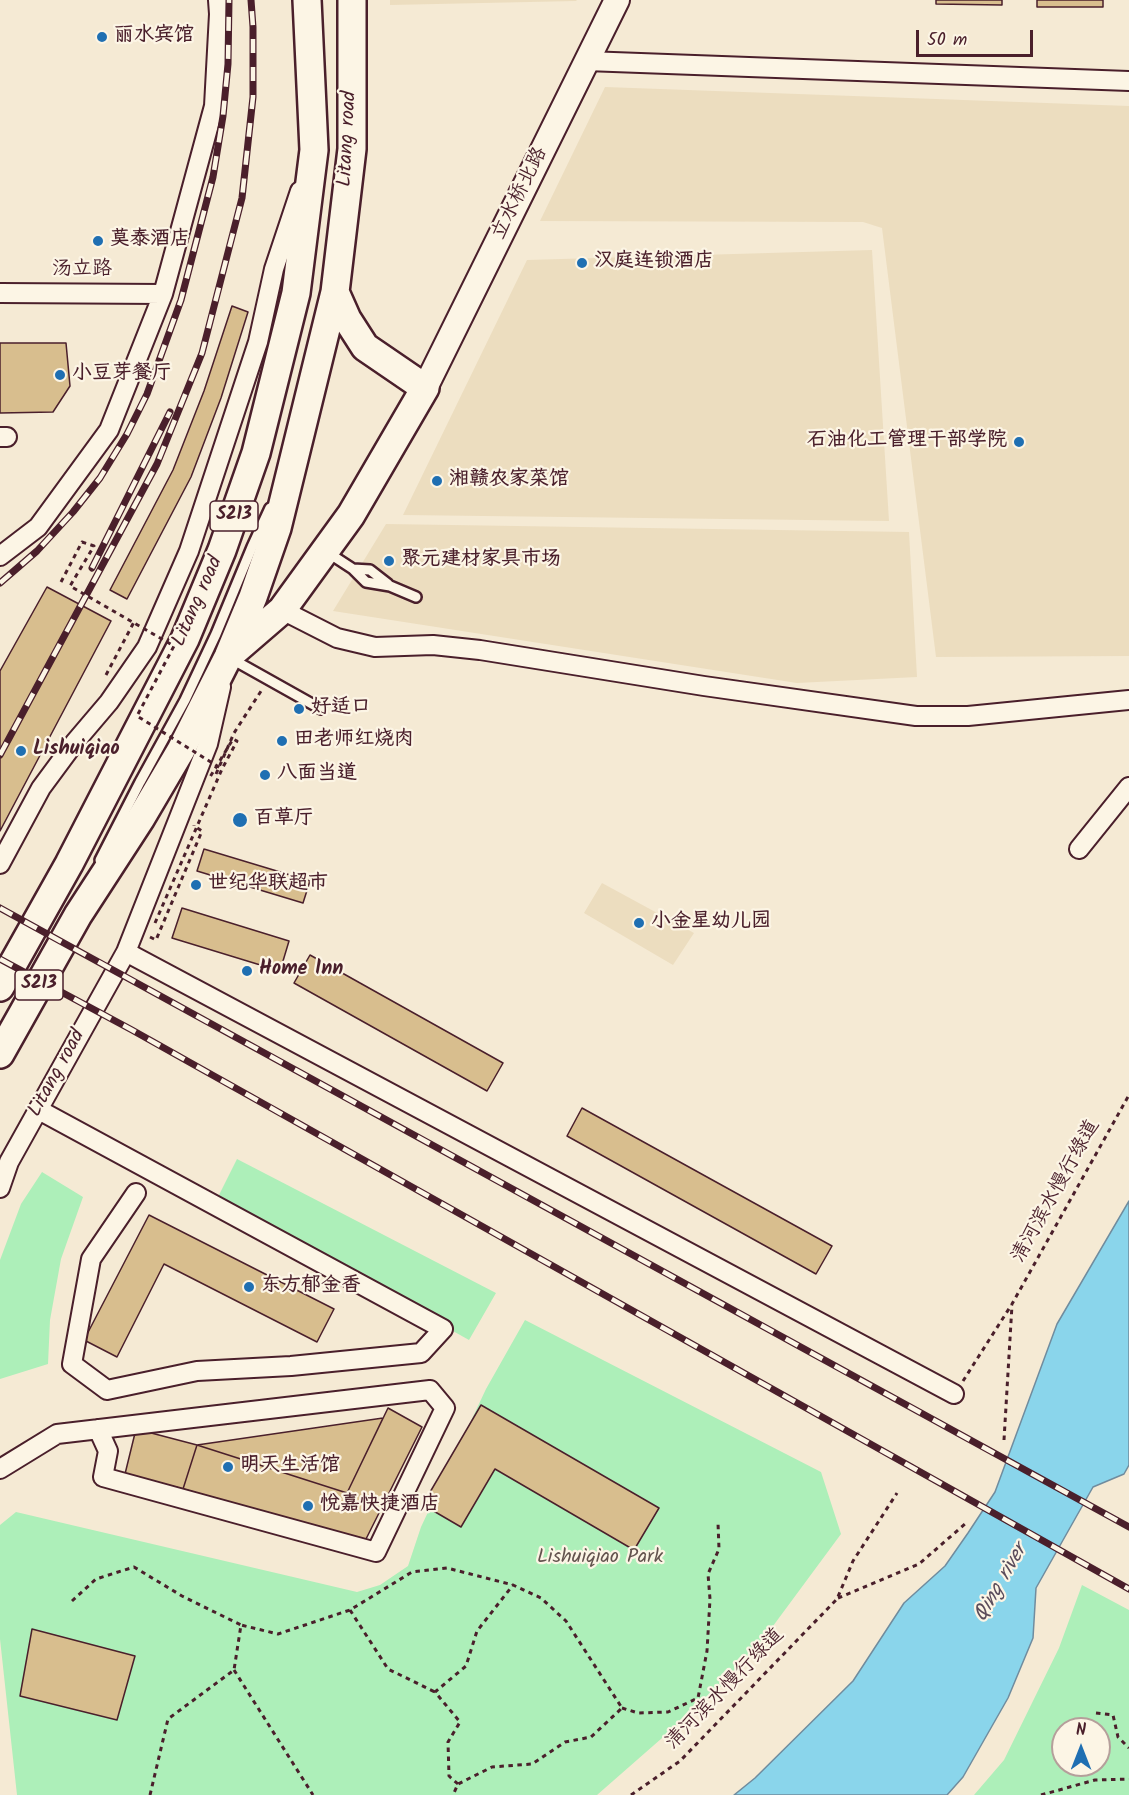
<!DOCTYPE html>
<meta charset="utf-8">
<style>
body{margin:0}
#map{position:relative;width:1129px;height:1795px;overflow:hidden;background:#f5ead4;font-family:Kalam,sans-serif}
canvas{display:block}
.north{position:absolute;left:1051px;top:1717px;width:60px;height:60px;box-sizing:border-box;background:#fcf5e5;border:2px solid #b59f9b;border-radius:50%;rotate:0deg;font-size:16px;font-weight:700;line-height:24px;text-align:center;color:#4a1f2b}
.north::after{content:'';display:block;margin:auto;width:21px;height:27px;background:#1f6fb2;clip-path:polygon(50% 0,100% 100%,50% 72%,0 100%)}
.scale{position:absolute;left:916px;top:30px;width:117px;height:27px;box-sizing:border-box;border:3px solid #4a1f2b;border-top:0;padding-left:8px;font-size:18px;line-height:21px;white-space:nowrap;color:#4a1f2b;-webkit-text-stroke:4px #fcf5e5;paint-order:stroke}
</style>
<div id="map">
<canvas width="1129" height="1795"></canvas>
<div class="north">N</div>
<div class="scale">50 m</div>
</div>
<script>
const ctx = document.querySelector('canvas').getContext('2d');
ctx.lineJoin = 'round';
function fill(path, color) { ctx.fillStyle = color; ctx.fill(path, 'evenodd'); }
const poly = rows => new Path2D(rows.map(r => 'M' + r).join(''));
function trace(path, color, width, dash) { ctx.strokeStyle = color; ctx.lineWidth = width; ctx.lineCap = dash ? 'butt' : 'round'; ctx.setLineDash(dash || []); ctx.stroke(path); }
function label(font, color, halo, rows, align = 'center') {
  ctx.font = font + ' Kalam,"LXGW WenKai TC",sans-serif'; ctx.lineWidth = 4.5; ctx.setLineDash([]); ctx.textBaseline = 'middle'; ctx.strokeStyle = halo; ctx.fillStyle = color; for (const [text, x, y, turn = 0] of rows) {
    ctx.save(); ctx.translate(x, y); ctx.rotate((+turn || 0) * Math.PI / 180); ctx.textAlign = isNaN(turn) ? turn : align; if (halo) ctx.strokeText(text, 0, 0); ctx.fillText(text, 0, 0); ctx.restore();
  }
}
fill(poly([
 [390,0,577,0,576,1,390,5],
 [605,87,1129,106,1129,656,936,657,882,228,863,222,540,221],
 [872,250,889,521,403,515,527,260],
 [386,524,909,532,917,677,797,683,333,611],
 [602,883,694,933,673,965,584,913]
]), '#ecddbf');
fill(poly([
 [237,1159,496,1293,469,1340,217,1199],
 [42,1172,83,1197,61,1259,50,1320,48,1364,0,1379,0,1260,21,1204],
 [525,1320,821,1472,841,1534,742,1668,597,1795,17,1795,0,1639,0,1525,16,1512,357,1592,380,1585,408,1566,421,1527,486,1389],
 [1082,1585,1129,1610,1129,1795,974,1795,1004,1760,1059,1648],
 [1063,1729,1099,1729,1099,1765,1063,1765]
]), '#adefb9');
const water = poly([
 [1129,1201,1129,1465,1124,1474,1093,1487,1036,1588,1033,1638,1008,1698,963,1777,947,1795,734,1795,755,1778,853,1681,904,1603,945,1566,968,1533,995,1492,1057,1324,1129,1201]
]);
fill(water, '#8ad5eb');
trace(water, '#708c9e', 1.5);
const building = poly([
 [936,0,1002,0,1002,5,936,4,936,0],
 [1037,0,1103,0,1103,7,1037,7,1037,0],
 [232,306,248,312,221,398,191,477,127,599,110,590,173,470,204,391,232,306],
 [0,343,66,343,70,386,53,412,0,413,0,343],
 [47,587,111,621,0,831,0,671,47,587],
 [204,849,310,881,303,903,197,871,204,849],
 [182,908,289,941,280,971,172,938,182,908],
 [310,955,503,1063,487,1091,294,983,310,955],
 [582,1108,832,1246,816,1274,567,1136,582,1108],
 [149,1215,334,1309,317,1342,164,1264,117,1357,84,1340,149,1215],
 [481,1405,659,1508,634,1550,495,1469,461,1527,425,1506,426,1499,481,1405],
 [388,1408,422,1427,365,1541,183,1489,197,1445,347,1493,388,1408],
 [383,1418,347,1493,197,1445,383,1418],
 [136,1429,197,1445,183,1489,125,1474,136,1429],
 [32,1629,135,1656,117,1720,20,1696,32,1629]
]);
fill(building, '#d8be8e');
trace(building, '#4a1f2b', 1.5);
const lane = poly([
 [327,552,353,569,366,582,390,586,416,597],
 [353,569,370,570,388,584],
 [230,658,321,709],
 [100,860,140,782,185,700,216,634,252,547,270,508]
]);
const street = poly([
 [586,61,1129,81],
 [0,293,163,294],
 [0,437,7,437],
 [0,556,38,527,109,430,163,294,214,106,219,14,218,0],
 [282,610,337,638,375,647,433,645,480,650,704,686,916,716,968,716,1129,700],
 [1079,849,1129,787],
 [0,864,41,788,75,742,109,702,147,647,189,551,258,342,274,269,300,191],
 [126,952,954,1394],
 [39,1110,443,1329,421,1353,291,1366,197,1371,107,1390,72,1364,91,1259,136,1193],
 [0,1188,9,1162,126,952,208,744,221,687],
 [0,1469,57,1434,430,1390,445,1408,376,1552,103,1477,108,1451,98,1429]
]);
const secondary = poly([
 [425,388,617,0]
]);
const primary = poly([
 [231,654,282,610,351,515,425,388,365,347,347,319,335,292],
 [0,987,69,864,185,639,222,550,256,453,296,293,314,150,307,0],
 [0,1054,78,915,141,818,181,750,228,657,253,597,277,528,335,292,352,149,352,0]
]);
trace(lane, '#4a1f2b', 14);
trace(street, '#4a1f2b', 22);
trace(secondary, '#4a1f2b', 28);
trace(primary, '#4a1f2b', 32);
trace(poly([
 [106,675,134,622],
 [216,774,234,733,263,688],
 [150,937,156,940,202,831,194,826,194,825],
 [963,1381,1012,1304,1129,1095],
 [1004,1440,1012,1305],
 [838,1598,919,1564,965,1524],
 [72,1601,96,1579,134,1567,182,1596,241,1625],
 [350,1610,388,1669,435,1692],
 [234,1670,313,1795],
 [622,1708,638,1713,668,1712,698,1698,707,1651,710,1599,708,1574,719,1549,718,1523],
 [1096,1713,1113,1715,1118,1737,1129,1748],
 [458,1784,449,1776,448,1742,460,1722,435,1692,466,1666,477,1631,513,1585],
 [150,1795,168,1719,234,1670,241,1625,278,1634,350,1610,412,1572,447,1568,513,1585,541,1598,566,1621,622,1708,591,1737,565,1742,532,1764,492,1767,458,1784,453,1795],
 [631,1795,680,1761,837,1599,853,1561,897,1493],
 [1041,1795,1095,1780,1129,1779]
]), '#4a1f2b', 3, [4.5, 4.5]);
trace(lane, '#fcf5e5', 9);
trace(street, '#fcf5e5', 18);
trace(secondary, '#fcf5e5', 24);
trace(primary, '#fcf5e5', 27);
const rail = poly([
 [92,568,170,412],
 [0,583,37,551,73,512,100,478,127,434,147,394,181,300,213,177,223,116,228,64,229,0],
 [0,755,157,464,202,353,242,198,253,97,253,27,251,0],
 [0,908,1129,1527],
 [0,959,132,1030,1129,1589]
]);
trace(rail, '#4a1f2b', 7);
trace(rail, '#fcf5e5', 4.5, [14]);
trace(poly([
 [61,582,82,542,94,546,70,586,174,646,137,716,222,769],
 [155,923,222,769,237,741,233,739,210,777]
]), '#4a1f2b', 3, [4.5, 4.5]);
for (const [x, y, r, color] of [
 [102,37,6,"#1f6fb2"],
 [98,241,6,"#1f6fb2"],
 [582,263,6,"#1f6fb2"],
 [60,375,6,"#1f6fb2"],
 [1019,442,6,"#1f6fb2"],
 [437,481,6,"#1f6fb2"],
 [389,561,6,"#1f6fb2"],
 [299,709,6,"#1f6fb2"],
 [282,741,6,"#1f6fb2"],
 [21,751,6,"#1f6fb2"],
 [265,775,6,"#1f6fb2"],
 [240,820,8,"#1f6fb2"],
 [196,885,6,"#1f6fb2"],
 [639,923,6,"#1f6fb2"],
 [247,971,6,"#1f6fb2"],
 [249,1287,6,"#1f6fb2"],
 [228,1467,6,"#1f6fb2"],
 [308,1506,6,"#1f6fb2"]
]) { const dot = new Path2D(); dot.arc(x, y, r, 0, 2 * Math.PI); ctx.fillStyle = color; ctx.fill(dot); trace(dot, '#fcf5e5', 2); }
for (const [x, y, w] of [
 [234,516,48],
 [39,985,48]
]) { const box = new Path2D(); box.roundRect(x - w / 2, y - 15, w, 30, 4.5); ctx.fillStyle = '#fcf5e5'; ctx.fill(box); trace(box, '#4a1f2b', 1.5); }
label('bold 18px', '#4a1f2b', null, [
 ["S213",234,516],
 ["S213",39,985]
]);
label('bold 20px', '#4a1f2b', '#fcf5e5', [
 ["丽水宾馆",114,37],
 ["莫泰酒店",110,241],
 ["汉庭连锁酒店",594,263],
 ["小豆芽餐厅",72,375],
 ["石油化工管理干部学院",1007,442,"right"],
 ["湘赣农家菜馆",449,481],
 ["聚元建材家具市场",401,561],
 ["好适口",311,709],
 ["田老师红烧肉",294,741],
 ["Lishuiqiao",33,751],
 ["八面当道",277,775],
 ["百草厅",254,820],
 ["世纪华联超市",208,885],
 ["小金星幼儿园",651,923],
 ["Home Inn",259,971],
 ["东方郁金香",261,1287],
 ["明天生活馆",240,1467],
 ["悦嘉快捷酒店",320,1506]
], 'left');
label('20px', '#4a1f2b', '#fcf5e5', [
 ["Litang road",349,139,-87],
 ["立水桥北路",521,194,-64],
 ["汤立路",82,271],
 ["Litang road",199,602,-66],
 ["Litang road",58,1074,-61],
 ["清河滨水慢行绿道",1057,1192,-61],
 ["清河滨水慢行绿道",726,1690,-46]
]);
label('20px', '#63534e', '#fcf5e5', [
 ["Lishuiqiao Park",600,1559]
]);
label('italic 21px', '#5a4c5b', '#fcf5e5', [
 ["Qing river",1002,1584,-60]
]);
</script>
